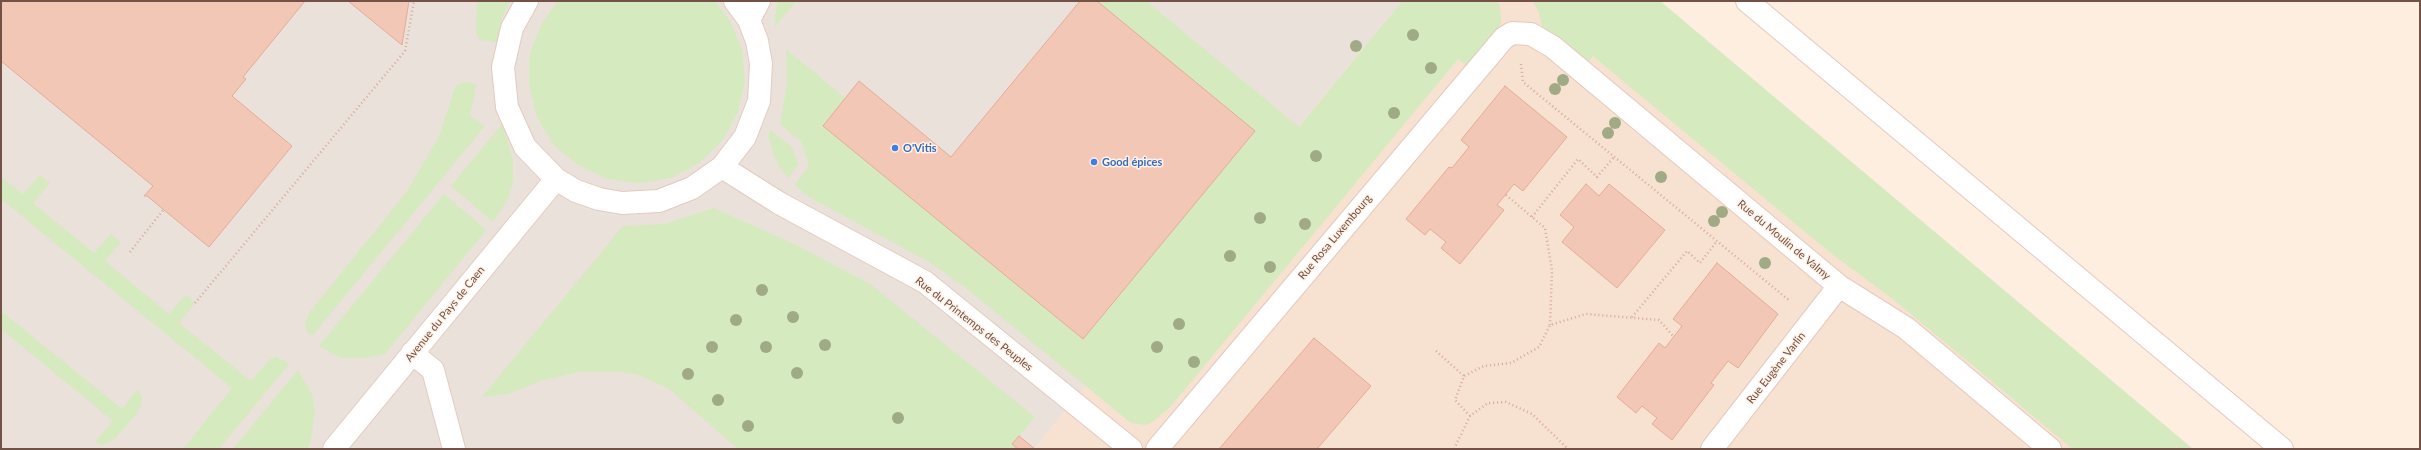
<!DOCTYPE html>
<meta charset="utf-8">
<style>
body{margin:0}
#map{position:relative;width:2421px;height:450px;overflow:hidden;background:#fdeedf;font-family:Lato,sans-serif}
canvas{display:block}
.frame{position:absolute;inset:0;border:2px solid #735146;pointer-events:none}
</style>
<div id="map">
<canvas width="2421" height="450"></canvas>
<div class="frame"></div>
</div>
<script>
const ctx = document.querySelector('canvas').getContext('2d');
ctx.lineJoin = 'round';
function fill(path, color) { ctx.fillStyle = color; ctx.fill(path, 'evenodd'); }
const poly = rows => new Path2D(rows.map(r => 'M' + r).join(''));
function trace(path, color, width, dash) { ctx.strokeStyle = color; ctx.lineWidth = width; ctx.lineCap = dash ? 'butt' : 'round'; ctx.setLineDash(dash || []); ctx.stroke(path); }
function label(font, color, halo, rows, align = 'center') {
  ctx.font = font + ' Lato,sans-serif'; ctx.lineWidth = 3; ctx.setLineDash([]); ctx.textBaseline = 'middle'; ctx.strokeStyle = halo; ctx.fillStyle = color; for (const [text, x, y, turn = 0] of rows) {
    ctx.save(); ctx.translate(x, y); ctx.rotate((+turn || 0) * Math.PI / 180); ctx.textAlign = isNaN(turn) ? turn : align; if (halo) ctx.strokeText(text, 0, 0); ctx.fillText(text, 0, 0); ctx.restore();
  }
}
fill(poly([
 [1402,1,1660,1,2193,449,1034,449]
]), '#f7e1d0');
fill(poly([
 [1,1,1402,1,1034,449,1,449]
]), '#ebe1db');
fill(poly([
 [477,1,510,1,502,18,498,42,480,40,476,33],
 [558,1,714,1,729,19,742,49,745,81,738,112,722,141,699,163,671,178,639,183,607,179,578,165,553,144,537,117,529,85,530,53,542,23],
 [778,1,796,1,775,27,775,18],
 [1097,1,1146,1,1299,127,1402,1,1495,1,1500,5,1501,24,1466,65,1458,59,1171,406,1155,420,1146,425,1131,423,966,288,929,262,809,197,795,185,809,165,801,141,780,124,787,86,786,49,845,98,823,126,1083,339,1255,131],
 [1533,1,1660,1,2193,449,2073,449,1893,299,1832,254,1593,56,1586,64,1542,26,1539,13],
 [467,82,476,85,470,116,485,126,312,336,307,332,305,325,309,313,408,190,439,136,456,85],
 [502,124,513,160,513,182,508,199,493,222,451,186],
 [769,129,792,147,798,164,789,178,780,168,774,155,769,139],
 [40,175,50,183,33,203,94,253,111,234,121,242,105,261,169,314,186,295,195,303,179,323,251,381,270,359,276,357,289,364,219,449,183,449,232,388,1,199,1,177,23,194],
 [444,194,486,230,385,354,366,358,341,358,319,346],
 [714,208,794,244,870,284,1035,417,1012,444,1018,449,738,449,669,389,639,375,620,372,579,372,543,380,508,394,482,397,623,226,665,224],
 [1,311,122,409,138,389,142,397,141,406,136,414,114,440,101,445,95,442,113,421,1,329],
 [298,370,312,394,315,411,310,445,307,449,233,449]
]), '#d5eabe');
const building = poly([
 [1,1,305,1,243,77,246,79,232,96,292,146,209,247,147,196,144,196,153,186,1,61,1,1],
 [348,1,409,1,402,45,348,1],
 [1080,1,1097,1,1255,131,1083,339,823,126,859,81,951,157,1080,1],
 [1505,86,1567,137,1523,191,1514,184,1497,205,1504,210,1460,264,1441,248,1446,242,1430,229,1425,235,1406,219,1449,167,1452,168,1469,147,1461,140,1505,86],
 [1586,184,1599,196,1609,184,1665,230,1617,288,1562,242,1574,227,1560,215,1586,184],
 [1717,263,1778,314,1738,368,1728,361,1711,383,1714,385,1672,440,1652,424,1657,418,1642,406,1636,413,1617,397,1659,343,1665,348,1682,326,1673,319,1717,263],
 [1314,338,1371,386,1317,449,1219,449,1314,338],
 [1019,436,1035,449,1018,449,1012,444,1019,436]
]);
fill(building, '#f3c7b6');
trace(building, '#e6ab96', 1);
const minor = poly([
 [527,1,512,28,503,67,507,107,525,147,556,179,576,191,599,199,622,203,659,201,692,188,722,167,745,137,759,101,761,64,757,41,749,20,735,1],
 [1747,1,2282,449],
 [749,20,759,1],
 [722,167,779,203,925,282,1131,449],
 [412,353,433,370,454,449],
 [334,449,556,179],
 [1157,449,1504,38,1512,33,1531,34,1553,47,1839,286,1906,328,2050,449],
 [1712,449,1839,286]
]);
trace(minor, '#e3cabe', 24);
trace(poly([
 [1521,64,1523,82,1790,301],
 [1506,195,1545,228,1552,270,1550,325],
 [1532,217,1578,159,1597,177,1614,157],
 [130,252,164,209],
 [195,303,405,51,414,1],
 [1632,317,1687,251,1700,263,1717,241],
 [1436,351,1464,376],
 [1470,416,1455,400,1464,376,1484,366,1511,363,1539,347,1550,325,1586,314,1659,320,1674,337],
 [1317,449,1318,449],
 [1454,449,1470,416,1488,403,1506,402,1532,414,1568,449]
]), '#d7aa99', 2.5, [1, 3]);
trace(minor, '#fff', 22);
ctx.fillStyle = '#a0ab85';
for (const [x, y] of [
 [1413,35],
 [1356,46],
 [1431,68],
 [1563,80],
 [1555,89],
 [1394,113],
 [1615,123],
 [1608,133],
 [1316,156],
 [1661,177],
 [1722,212],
 [1260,218],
 [1714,221],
 [1305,224],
 [1230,256],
 [1765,263],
 [1270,267],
 [762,290],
 [793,317],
 [736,320],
 [1179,324],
 [825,345],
 [712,347],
 [766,347],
 [1157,347],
 [1194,362],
 [797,373],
 [688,374],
 [718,400],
 [898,418],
 [748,426]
]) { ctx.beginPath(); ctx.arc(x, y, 6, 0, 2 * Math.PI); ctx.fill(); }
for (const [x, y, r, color] of [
 [895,148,4,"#3f7fe0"],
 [1094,162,4,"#3f7fe0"]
]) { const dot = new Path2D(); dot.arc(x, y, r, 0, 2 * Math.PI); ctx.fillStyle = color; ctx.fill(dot); trace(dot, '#fff2e6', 1.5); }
label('bold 11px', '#366cbe', '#fff2e6', [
 ["O'Vitis",903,148],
 ["Good épices",1102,162]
], 'left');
label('11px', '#735146', '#fff2e6', [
 ["Rue Rosa Luxembourg",1335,237,-50],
 ["Rue du Moulin de Valmy",1784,240,40],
 ["Avenue du Pays de Caen",445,314,-51],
 ["Rue du Printemps des Peuples",974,324,38],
 ["Rue Eugène Varlin",1776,368,-52]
]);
</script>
